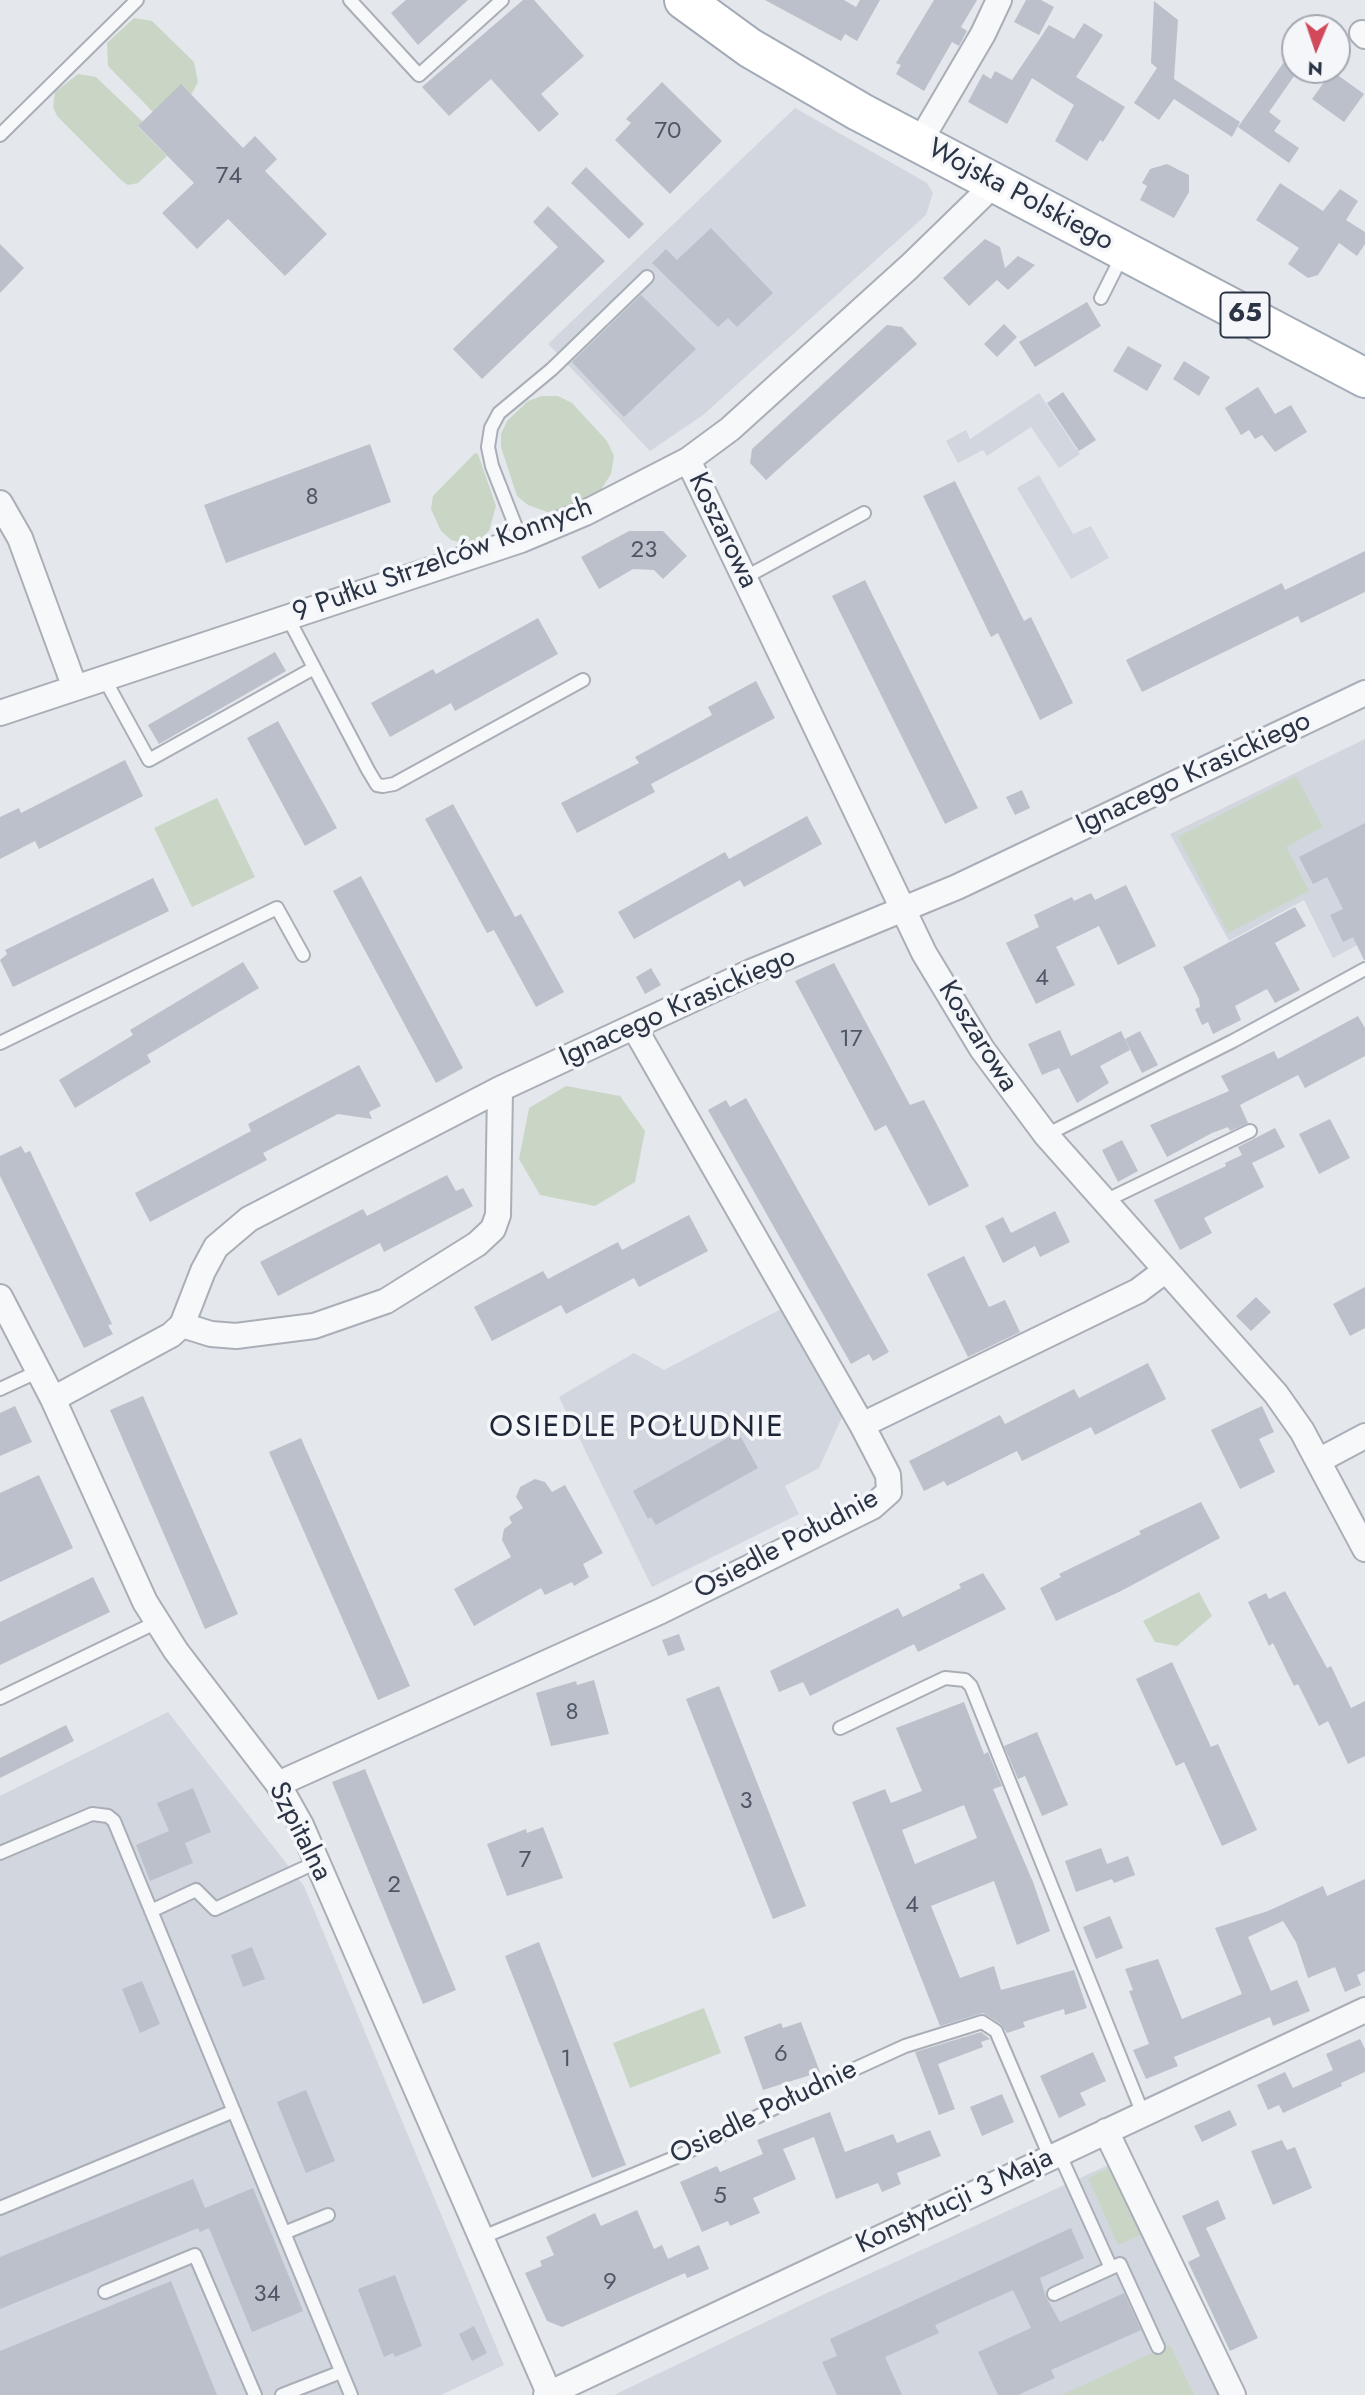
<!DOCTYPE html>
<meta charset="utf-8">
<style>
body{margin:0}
#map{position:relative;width:1365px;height:2395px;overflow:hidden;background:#e4e7ec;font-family:Jost,sans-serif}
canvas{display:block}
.north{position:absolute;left:1281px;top:14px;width:70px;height:70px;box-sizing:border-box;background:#f4f6f9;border:2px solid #a4a8b1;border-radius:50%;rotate:182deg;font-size:19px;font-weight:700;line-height:28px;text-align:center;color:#2b3445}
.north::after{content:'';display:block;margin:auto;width:24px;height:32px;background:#d1495b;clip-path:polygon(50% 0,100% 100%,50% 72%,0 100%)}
</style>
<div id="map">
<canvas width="1365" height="2395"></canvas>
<div class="north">N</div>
</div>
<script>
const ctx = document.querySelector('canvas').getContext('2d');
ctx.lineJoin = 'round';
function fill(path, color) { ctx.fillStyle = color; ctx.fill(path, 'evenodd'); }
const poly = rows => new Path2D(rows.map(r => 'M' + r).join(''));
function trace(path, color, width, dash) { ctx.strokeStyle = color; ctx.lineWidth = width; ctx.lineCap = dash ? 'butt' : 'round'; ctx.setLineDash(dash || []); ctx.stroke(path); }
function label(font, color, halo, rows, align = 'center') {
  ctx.font = font + ' Jost,sans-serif'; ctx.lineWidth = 7; ctx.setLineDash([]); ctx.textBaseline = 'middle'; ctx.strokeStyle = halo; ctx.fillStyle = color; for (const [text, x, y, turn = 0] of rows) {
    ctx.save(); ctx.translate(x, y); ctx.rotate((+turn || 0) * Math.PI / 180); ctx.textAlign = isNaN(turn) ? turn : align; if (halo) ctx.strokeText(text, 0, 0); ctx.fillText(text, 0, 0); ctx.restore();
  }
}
fill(poly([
 [795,108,927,183,933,193,926,215,703,415,650,451,548,344],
 [1039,393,1080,454,1059,468,1031,427,987,456,983,450,958,463,946,441,966,430,970,439],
 [1039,475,1073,534,1091,526,1109,558,1071,579,1017,488],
 [1365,739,1365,941,1333,958,1304,900,1229,941,1170,834],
 [781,1309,842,1417,819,1468,785,1486,799,1514,652,1587,559,1397,634,1353,664,1370],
 [168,1712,304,1886,504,2365,441,2395,0,2395,0,1796],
 [1115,2162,1221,2395,614,2395,803,2304]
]), '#d2d6de');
fill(poly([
 [134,18,152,21,194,62,198,82,191,95,153,112,108,66,107,43],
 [78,74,96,77,143,122,138,127,167,156,138,183,128,185,122,181,57,116,53,107,55,92],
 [542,396,558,396,572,403,607,441,614,456,611,474,596,497,550,513,528,505,517,496,501,447,501,434,507,421,528,401],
 [475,453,478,454,496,506,489,531,473,546,451,540,441,531,431,509,433,496],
 [1296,776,1323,827,1286,847,1309,891,1228,933,1178,837],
 [217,798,255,877,192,907,154,828],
 [566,1086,620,1096,645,1131,635,1182,595,1206,540,1195,519,1159,529,1108],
 [1199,1592,1212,1616,1177,1646,1155,1642,1143,1621],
 [704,2008,721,2053,630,2088,613,2043],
 [1115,2165,1147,2232,1118,2245,1088,2178],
 [1170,2345,1194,2395,1061,2395]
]), '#c9d6c5');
fill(poly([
 [406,0,468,0,418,45,391,13],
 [523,0,534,0,584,56,541,94,559,114,539,132,491,79,449,116,422,87],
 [765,0,844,0,856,7,860,0,880,0,857,41,845,34,841,41],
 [934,0,977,0,961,27,967,31,959,46,952,42,924,91,896,74,901,65,896,63],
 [1026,0,1041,0,1054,7,1039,35,1014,22],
 [1154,1,1178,20,1174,79,1240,122,1232,137,1174,99,1159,120,1134,103,1157,68,1151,63],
 [1084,23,1103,35,1076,77,1125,107,1103,142,1100,140,1087,161,1055,141,1074,105,1032,78,1007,124,968,102,983,74,991,79,995,71,1012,80,1049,25,1074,39],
 [1284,62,1297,72,1269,112,1281,121,1274,131,1299,148,1289,163,1238,127],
 [1332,71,1364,94,1344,122,1312,99],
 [662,82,722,141,670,194,615,140,631,123,626,119],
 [181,84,243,148,255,136,277,159,265,171,327,234,285,276,228,219,197,249,162,213,194,183,138,126],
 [1167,164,1189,175,1189,192,1174,218,1140,200,1147,186,1142,183,1150,169],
 [586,167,644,224,629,239,571,183],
 [1280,183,1323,211,1340,189,1358,201,1346,220,1365,232,1365,244,1357,256,1339,243,1318,275,1308,278,1288,264,1299,248,1256,220],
 [548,206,605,261,482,379,453,349,558,247,533,222],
 [711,228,773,293,737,327,728,318,718,327,652,263,666,249,677,260],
 [985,239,1000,247,1005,268,1018,256,1035,265,1008,290,997,280,969,306,943,278],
 [0,244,24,268,0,293],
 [641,295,696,349,624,417,572,362],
 [1087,302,1101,326,1035,367,1019,342],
 [1004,324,1017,337,997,357,984,344],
 [887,325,902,327,917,344,766,480,750,463,752,449],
 [1128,346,1162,365,1147,391,1113,371],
 [1184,361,1210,377,1199,396,1173,379],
 [1258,387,1275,414,1291,405,1307,432,1275,452,1262,435,1255,439,1249,430,1241,435,1225,408],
 [1063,392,1096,440,1079,451,1047,403],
 [370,444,391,502,226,563,204,505],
 [955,481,1024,621,1031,617,1073,703,1040,720,998,633,991,637,923,496],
 [629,531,663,531,687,556,663,579,654,570,633,569,599,589,581,557],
 [1365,551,1365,592,1301,623,1298,616,1142,692,1126,660,1282,583,1285,590],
 [865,580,978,808,945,824,832,596],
 [538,618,558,654,455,711,451,703,390,737,371,703,433,669,436,674],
 [275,652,286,671,159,744,148,725],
 [756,681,775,718,651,784,655,792,577,833,561,803,639,763,635,757,712,715,708,707],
 [278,721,337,828,305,846,247,738],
 [125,760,143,796,39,849,35,841,0,859,0,817,19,808,21,813],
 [1022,790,1030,808,1015,815,1006,797],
 [453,804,515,917,521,914,564,992,536,1007,494,930,487,933,425,819],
 [807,816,822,844,744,887,740,880,634,939,618,912,725,852,729,859],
 [1365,823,1365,960,1364,960,1353,937,1343,942,1330,915,1343,909,1327,877,1313,884,1299,857],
 [361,876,463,1068,436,1083,333,891],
 [153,878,169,911,13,987,0,960,7,954,5,950],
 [1126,885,1156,946,1118,965,1099,926,1056,947,1075,985,1036,1004,1006,943,1039,927,1034,915,1072,897,1074,901,1091,893,1095,900],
 [1295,907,1306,926,1275,943,1300,990,1275,1003,1267,989,1235,1006,1241,1020,1213,1034,1208,1022,1202,1025,1195,1009,1200,1007,1199,999,1183,967],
 [243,962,259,988,147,1055,151,1062,75,1108,59,1080,133,1035,130,1030],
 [834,963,910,1105,924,1100,969,1186,929,1206,886,1125,875,1131,795,981],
 [651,968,661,985,645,994,636,977],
 [1358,1016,1365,1028,1365,1056,1305,1088,1298,1075,1240,1105,1248,1123,1230,1131,1228,1127,1212,1133,1167,1157,1150,1125,1229,1091,1221,1076,1274,1051,1278,1059],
 [1060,1030,1071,1056,1121,1031,1130,1050,1100,1066,1109,1083,1077,1103,1059,1068,1042,1075,1028,1044],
 [1140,1031,1158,1065,1142,1073,1125,1039],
 [359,1065,381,1106,369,1112,372,1119,338,1114,263,1153,267,1160,150,1222,135,1193,251,1131,248,1124],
 [746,1098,889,1352,873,1361,869,1354,851,1364,708,1110,726,1100,730,1107],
 [1330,1119,1350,1158,1319,1174,1299,1134],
 [1275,1128,1285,1147,1252,1163,1264,1187,1204,1218,1212,1233,1180,1250,1154,1200,1226,1166,1225,1163,1242,1155,1238,1147],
 [1122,1140,1138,1171,1118,1182,1102,1150],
 [21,1146,25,1153,30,1151,112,1324,108,1325,113,1334,84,1348,0,1176,0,1156],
 [447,1175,456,1191,463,1188,473,1206,384,1252,380,1243,278,1296,260,1262,363,1209,367,1216],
 [1055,1211,1070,1242,1040,1257,1035,1246,1003,1263,985,1226,1003,1217,1011,1233],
 [689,1215,708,1251,639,1287,634,1278,566,1314,561,1305,492,1341,474,1307,543,1271,548,1279,618,1242,622,1250],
 [964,1256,989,1307,1005,1300,1020,1332,968,1357,927,1274],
 [1365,1287,1365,1328,1350,1336,1333,1304],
 [1256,1297,1271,1312,1251,1331,1236,1316],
 [1148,1363,1166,1399,1095,1435,1091,1427,1022,1461,1017,1451,947,1486,944,1481,924,1491,909,1461,1000,1415,1005,1424,1074,1389,1079,1398],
 [143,1396,238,1614,205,1629,110,1410],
 [15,1406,32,1442,0,1456,0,1413],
 [1262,1406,1274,1432,1259,1439,1275,1472,1240,1489,1211,1430],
 [738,1432,758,1468,656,1525,651,1517,648,1519,633,1491],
 [301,1438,410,1686,378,1700,269,1452],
 [39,1475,73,1548,0,1582,0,1493],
 [535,1479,545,1482,552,1492,565,1485,603,1553,583,1564,589,1577,574,1586,572,1582,545,1595,541,1588,474,1626,454,1589,511,1557,502,1540,504,1529,512,1523,509,1517,523,1508,516,1497,520,1487],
 [1201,1502,1220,1538,1121,1591,1056,1621,1040,1588,1061,1577,1059,1574,1141,1534,1139,1531],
 [983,1573,1006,1609,918,1652,914,1644,810,1696,803,1682,779,1692,770,1671,898,1608,903,1617,961,1588,959,1584],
 [93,1577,110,1612,0,1665,0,1622],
 [1285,1591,1327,1668,1331,1666,1351,1708,1365,1701,1365,1756,1348,1764,1328,1721,1319,1726,1298,1684,1294,1686,1273,1643,1269,1646,1248,1602,1266,1593,1269,1599],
 [679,1634,685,1650,668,1656,662,1640],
 [1172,1662,1211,1747,1218,1744,1257,1830,1222,1846,1184,1762,1176,1766,1136,1679],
 [594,1680,609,1734,551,1746,536,1693,576,1681,577,1685],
 [719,1686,806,1906,773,1919,686,1699],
 [964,1702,984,1754,988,1752,1002,1786,993,1789,1033,1882,1050,1931,1017,1945,994,1881,931,1906,960,1978,994,1966,1001,1990,1074,1970,1087,2008,1065,2015,1064,2009,1023,2022,1025,2027,1007,2033,1001,2024,983,2013,940,2026,852,1802,885,1789,891,1803,922,1791,896,1728],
 [964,1805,977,1838,915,1864,902,1830],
 [66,1725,74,1741,0,1778,0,1758],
 [1037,1732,1068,1805,1042,1816,1025,1776,1018,1779,1004,1746],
 [365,1769,456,1990,423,2004,332,1782],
 [193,1788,211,1832,185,1843,193,1863,150,1881,136,1845,169,1831,157,1803],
 [543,1827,563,1878,507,1896,487,1844,526,1829,527,1833],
 [1101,1848,1107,1864,1128,1856,1135,1875,1114,1883,1112,1879,1076,1892,1065,1861],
 [1365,1879,1365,1971,1357,1975,1361,1985,1345,1992,1335,1967,1308,1978,1296,1942,1283,1921,1248,1937,1271,1991,1297,1980,1310,2011,1273,2026,1270,2017,1174,2057,1178,2066,1146,2079,1133,2050,1149,2044,1129,1991,1133,1990,1125,1969,1158,1959,1182,2019,1242,1994,1215,1928,1268,1911,1323,1886,1327,1896],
 [1110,1916,1123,1948,1096,1959,1083,1927],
 [539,1942,626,2165,592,2178,505,1956],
 [252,1947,265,1979,243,1987,231,1955],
 [142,1981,160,2024,140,2033,122,1989],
 [801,2022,820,2072,763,2090,744,2037,781,2023,783,2028],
 [981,2032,990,2039,981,2042,983,2047,938,2064,955,2109,939,2115,915,2052],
 [1360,2039,1365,2049,1365,2072,1341,2083,1342,2086,1283,2113,1279,2105,1268,2110,1257,2085,1285,2072,1293,2088,1333,2070,1326,2054],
 [1093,2052,1106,2081,1080,2093,1086,2105,1059,2118,1040,2076],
 [306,2090,335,2161,306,2173,277,2102],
 [1002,2094,1014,2122,982,2136,970,2107],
 [1230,2110,1237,2125,1202,2142,1194,2126],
 [830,2112,845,2152,893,2134,897,2143,930,2130,941,2156,897,2173,901,2184,882,2192,878,2183,836,2199,814,2137,783,2149,796,2179,753,2198,760,2213,730,2226,728,2221,702,2232,680,2182,717,2166,720,2172,763,2154,757,2140],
 [1282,2140,1287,2150,1295,2147,1312,2188,1273,2205,1251,2151],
 [193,2179,205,2208,253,2188,303,2311,252,2332,209,2228,200,2232,198,2228,0,2309,0,2257],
 [1218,2200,1226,2219,1206,2228,1258,2338,1230,2351,1188,2262,1200,2256,1182,2216],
 [637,2210,654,2249,662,2245,668,2259,699,2245,709,2269,687,2278,685,2273,562,2327,547,2321,525,2273,542,2266,540,2261,554,2255,546,2237,595,2213,601,2226],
 [1071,2228,1084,2258,1040,2278,1046,2297,1060,2322,1124,2293,1141,2330,1051,2370,1055,2378,1018,2395,998,2395,978,2352,1031,2328,1013,2290,935,2325,939,2333,885,2357,902,2395,837,2395,822,2362,837,2356,830,2339],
 [395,2275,422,2346,395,2357,393,2353,384,2357,358,2289],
 [171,2281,217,2395,0,2395,0,2351],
 [474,2326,487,2353,472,2361,459,2334]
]), '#bbc0ca');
const lane = poly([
 [350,0,419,75,502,0],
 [0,135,137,0],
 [1101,298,1123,254],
 [521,540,492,466,488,447,491,428,499,413,552,369,647,277],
 [744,578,864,513],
 [288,618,368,770,377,785,383,786,394,784,583,680],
 [104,678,149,760,314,668],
 [0,1043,277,908,303,955],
 [1046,1135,1233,1041,1365,969],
 [1105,1201,1250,1131],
 [0,1389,39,1371],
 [0,1698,157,1622],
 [840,1728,945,1678,965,1680,971,1686,1143,2114],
 [0,1853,92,1814,108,1816,114,1821,351,2395],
 [151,1911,196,1890,215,1909,317,1862],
 [0,2208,234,2111],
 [284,2233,328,2215],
 [483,2237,681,2155,826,2082,905,2046,982,2022,996,2031,1050,2157],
 [1111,2268,1120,2264,1158,2347],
 [105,2292,195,2255,255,2395],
 [1054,2294,1111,2268,1059,2153],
 [282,2395,341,2372]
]);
const street = poly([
 [1362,33,1365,36],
 [919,143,983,34,999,0],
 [688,460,924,953,982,1049,1046,1135,1276,1394,1302,1431,1365,1549],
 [0,503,20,538,75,688],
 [0,713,521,540,585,513,688,460,730,429,909,267,982,196,992,182],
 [0,1297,53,1399,145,1602,176,1651,278,1784,301,1825,549,2393],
 [182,1325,211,1334,236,1336,314,1326,386,1301,477,1244,493,1229,498,1215,500,1089],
 [53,1399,171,1335,182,1325,203,1271,216,1247,249,1219,500,1089,753,971,957,887,1365,693],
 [862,1425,1138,1291,1166,1270],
 [1318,1461,1365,1436],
 [278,1784,661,1611,872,1507,889,1492,888,1475,862,1425,634,1027],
 [1106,2131,1233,2395],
 [546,2395,1365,2010]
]);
const primary = poly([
 [684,0,750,48,860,112,1365,378]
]);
trace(lane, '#a9aeb7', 16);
trace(street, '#a9aeb7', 28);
trace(primary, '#a3abb8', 42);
trace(lane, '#f7f8fa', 12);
trace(street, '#f7f8fa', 24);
trace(primary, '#fff', 38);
label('24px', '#4f5766', null, [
 ["70",668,132],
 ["74",229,177],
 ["8",312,498],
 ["23",644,551],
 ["4",1042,979],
 ["17",851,1040],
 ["8",572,1713],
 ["3",746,1802],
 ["7",525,1861],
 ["2",394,1886],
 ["4",912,1906],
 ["6",781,2055],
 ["1",566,2060],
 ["5",720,2197],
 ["9",610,2283],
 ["34",267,2295]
]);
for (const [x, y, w] of [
 [1245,315,49]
]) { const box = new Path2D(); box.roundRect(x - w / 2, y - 22.5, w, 45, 5); ctx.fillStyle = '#f4f6f9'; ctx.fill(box); trace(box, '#2b3445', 2); }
label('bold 26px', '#2b3445', null, [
 ["65",1245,315]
]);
label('28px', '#2b3445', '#f4f6f9', [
 ["Wojska Polskiego",1020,196,28],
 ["Koszarowa",722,531,64],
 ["9 Pułku Strzelców Konnych",443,561,-20],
 ["Ignacego Krasickiego",1194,774,-25],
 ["Ignacego Krasickiego",678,1008,-24],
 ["Koszarowa",977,1037,58],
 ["Osiedle Południe",787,1545,-28],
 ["Szpitalna",299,1832,63],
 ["Osiedle Południe",764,2113,-26],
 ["Konstytucji 3 Maja",955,2202,-25]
]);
ctx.letterSpacing = '2px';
label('30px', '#1d2536', '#f4f6f9', [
 ["OSIEDLE POŁUDNIE",637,1429]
]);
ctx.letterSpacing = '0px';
</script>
